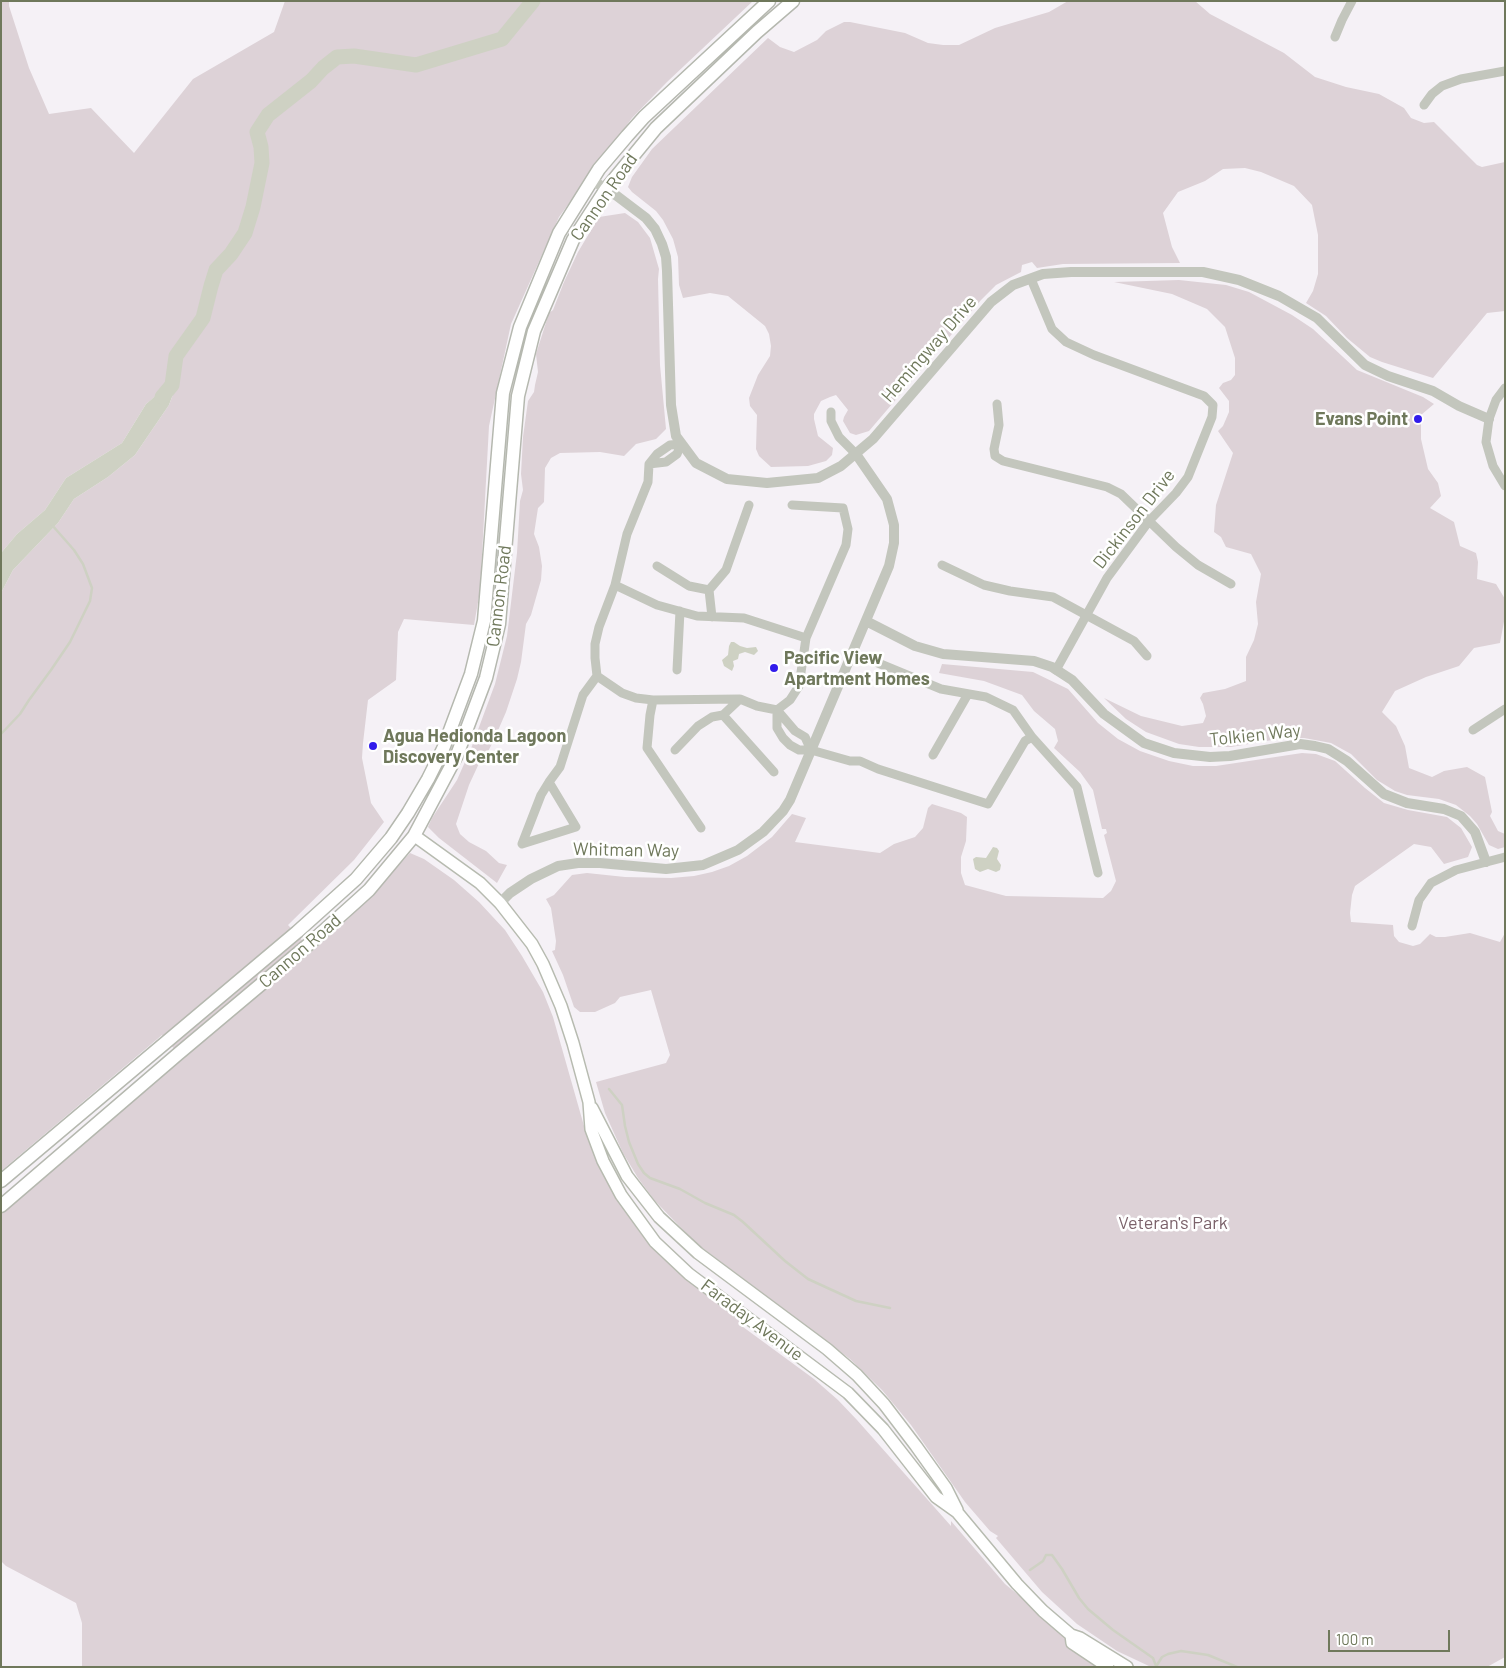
<!DOCTYPE html>
<style>
body{margin:0}
#map{position:relative;width:1506px;height:1668px;overflow:hidden;background:#f5f1f6;font-family:Barlow,sans-serif}
canvas{display:block}
.frame{position:absolute;inset:0;border:2px solid #6f785b;pointer-events:none}
.scale{position:absolute;left:1328px;top:1630px;width:122px;height:22px;box-sizing:border-box;border:2px solid #6f785b;border-top:0;padding-left:6px;font-size:15px;line-height:18px;white-space:nowrap;color:#6f785b;-webkit-text-stroke:4px #fff;paint-order:stroke}
</style>
<div id="map">
<canvas width="1506" height="1668"></canvas>
<div class="frame"></div>
<div class="scale">100 m</div>
</div>
<script>
const ctx = document.querySelector('canvas').getContext('2d');
ctx.lineJoin = 'round';
function fill(path, color) { ctx.fillStyle = color; ctx.fill(path, 'evenodd'); }
const poly = rows => new Path2D(rows.map(r => 'M' + r).join(''));
function trace(path, color, width, dash) { ctx.strokeStyle = color; ctx.lineWidth = width; ctx.lineCap = dash ? 'butt' : 'round'; ctx.setLineDash(dash || []); ctx.stroke(path); }
function label(font, color, halo, rows, align = 'center') {
  ctx.font = font + ' Barlow,sans-serif'; ctx.lineWidth = 5; ctx.setLineDash([]); ctx.textBaseline = 'middle'; ctx.strokeStyle = halo; ctx.fillStyle = color; for (const [text, x, y, turn = 0] of rows) {
    ctx.save(); ctx.translate(x, y); ctx.rotate((+turn || 0) * Math.PI / 180); ctx.textAlign = isNaN(turn) ? turn : align; if (halo) ctx.strokeText(text, 0, 0); ctx.fillText(text, 0, 0); ctx.restore();
  }
}
fill(poly([
 [1,1,9,1,9,6,29,68,49,114,91,108,134,153,193,79,274,32,285,1,753,1,667,82,632,118,559,217,511,324,489,426,480,591,474,625,404,619,398,632,396,680,368,700,363,743,362,758,371,803,384,822,354,860,288,925,312,951,350,917,410,853,424,859,454,880,479,902,505,930,522,956,543,992,553,1017,586,1133,601,1171,619,1202,641,1234,661,1257,705,1293,745,1323,739,1324,814,1379,838,1400,857,1420,951,1526,951,1521,1005,1584,1106,1667,82,1667,82,1623,76,1603,6,1566,1,1561,1,1214,183,1059,162,1035,1,1171,1,593,13,570,58,523,74,499,108,477,135,455,169,405,180,376,146,404,122,443,66,478,45,510,17,534,1,553],
 [1068,1,1195,1,1210,14,1284,53,1315,77,1346,87,1379,94,1404,108,1411,118,1424,123,1434,122,1477,165,1482,167,1505,162,1505,311,1487,313,1433,378,1382,362,1370,357,1347,338,1326,316,1306,303,1313,291,1318,274,1318,235,1312,205,1294,186,1261,172,1245,168,1223,169,1205,181,1178,192,1163,213,1172,247,1180,263,1063,264,1037,268,1032,262,1022,265,1021,272,996,285,981,300,869,431,856,435,850,433,843,421,844,417,848,410,836,395,830,397,821,401,814,414,814,419,818,436,833,448,832,455,826,461,808,466,771,467,759,456,756,449,757,415,750,406,749,398,758,375,770,356,771,346,769,334,765,326,728,296,710,293,683,298,679,285,678,257,673,239,663,220,656,211,632,192,628,187,632,177,652,149,768,38,780,47,794,52,817,40,826,31,844,22,850,22,905,33,928,43,943,45,959,45,995,28,1049,12],
 [625,213,638,222,650,238,659,269,658,279,660,365,666,429,656,439,636,444,624,456,600,452,560,453,551,458,545,468,544,502,538,508,534,534,539,547,542,566,541,580,531,615,526,624,521,662,517,679,506,712,493,742,485,757,481,759,469,785,456,824,460,834,469,842,486,851,499,863,507,865,497,883,439,838,428,827,432,818,457,780,472,746,495,684,507,636,517,553,520,501,523,490,521,474,523,437,528,401,534,392,535,385,538,372,536,354,549,313,553,310,564,282,578,252,599,217],
 [1179,280,1226,285,1249,292,1292,315,1313,329,1357,370,1423,397,1434,404,1421,415,1421,439,1428,469,1438,483,1441,496,1430,508,1454,522,1460,546,1476,553,1478,562,1477,579,1496,584,1505,599,1505,616,1500,643,1474,648,1459,666,1426,677,1395,691,1382,712,1396,726,1405,746,1409,768,1432,777,1444,771,1467,767,1485,777,1492,812,1490,816,1498,831,1505,834,1505,847,1498,849,1489,845,1477,824,1470,816,1456,805,1439,799,1407,795,1395,791,1377,780,1351,754,1331,743,1304,738,1284,738,1231,747,1199,747,1179,744,1146,732,1126,719,1104,698,1141,716,1182,726,1203,723,1206,716,1203,704,1200,698,1203,693,1225,689,1246,681,1246,657,1254,640,1258,624,1256,602,1261,574,1251,554,1226,547,1221,537,1214,532,1216,505,1233,453,1218,431,1223,426,1229,412,1229,401,1219,388,1223,383,1231,380,1235,375,1235,358,1225,327,1207,309,1172,294,1114,282],
 [942,664,1033,672,1068,689,1098,723,1118,739,1140,751,1169,761,1193,766,1216,766,1302,753,1316,754,1335,761,1365,788,1384,803,1408,810,1447,817,1461,828,1472,847,1468,857,1444,864,1431,847,1414,844,1355,886,1352,895,1350,913,1351,922,1393,925,1394,936,1399,942,1413,946,1420,944,1430,934,1436,937,1445,937,1470,933,1500,942,1505,933,1505,1657,1487,1667,1151,1667,1117,1651,1077,1624,1042,1592,996,1538,998,1536,990,1531,965,1502,911,1425,882,1390,850,1359,697,1244,655,1201,638,1178,623,1153,605,1113,596,1082,666,1063,670,1055,651,990,620,997,615,1003,595,1012,580,1012,574,1007,563,975,552,951,555,950,556,941,551,908,546,899,554,895,572,875,587,873,625,877,671,878,694,876,712,872,729,866,747,856,772,837,792,814,806,818,795,842,880,853,894,844,915,837,923,828,928,808,932,804,961,813,967,817,966,841,961,857,961,873,965,885,1006,896,1103,898,1111,891,1116,881,1104,835,1107,833,1106,829,1102,829,1093,790,1080,772,1054,748,1058,741,1055,729,1034,711,1022,695,984,681,939,673]
]), '#ddd2d7');
fill(poly([
 [180,375,169,405,135,455,108,477,74,499,58,523,13,570,1,593,1,553,17,534,45,510,66,478,122,443,146,404],
 [731,642,734,642,740,646,747,648,756,647,758,651,754,655,745,652,739,654,738,659,733,661,734,666,732,671,724,666,722,660,728,655,729,646],
 [993,847,997,848,999,851,997,859,1001,865,1000,870,996,872,988,869,980,872,975,869,973,859,976,857,986,858]
]), '#ced1c3');
trace(poly([
 [1,734,20,714,29,700,51,670,70,642,90,601,92,588,83,564,74,550,52,525],
 [609,1089,622,1105,625,1126,629,1142,638,1164,644,1173,650,1178,680,1189,705,1203,734,1215,743,1222,785,1261,808,1279,856,1301,890,1308],
 [1030,1570,1043,1561,1046,1555,1052,1555,1062,1569,1079,1598,1088,1609,1113,1630,1153,1658,1156,1666],
 [1157,1665,1162,1657,1168,1654,1181,1651,1208,1655,1237,1667]
]), '#ced1c3', 2.5);
trace(poly([
 [162,397,172,385,176,356,203,318,211,286,216,270,231,254,245,233,253,207,262,163,261,147,257,132,268,115,311,81,323,68,337,57,354,56,416,65,502,39,533,1]
]), '#ced1c3', 15);
const secondary = poly([
 [419,839,480,883,500,903,532,944,543,964,561,1006,573,1043,589,1102,591,1129,603,1161,621,1195,655,1242,689,1274,848,1393,883,1429,936,1497,957,1512,1017,1584,1043,1611,1071,1635,1080,1638,1127,1667],
 [592,1108,627,1176,659,1217,698,1253,827,1349,857,1375,884,1404,916,1446,946,1488,957,1510],
 [1071,1635,1072,1643,1108,1667]
]);
const primary = poly([
 [1,1181,297,932,356,879,391,838,408,813,428,779,443,749,471,674,484,621,503,393,520,327,559,233,599,169,627,136,644,117,769,1],
 [1,1206,178,1054,309,944,358,900,369,890,414,836,457,755,486,678,499,624,518,396,534,331,573,240,606,189,656,128,757,32,793,1]
]);
trace(secondary, '#b7bbb0', 14);
trace(primary, '#b5b8af', 15);
trace(poly([
 [1335,37,1342,20,1352,1],
 [1424,105,1432,94,1442,86,1461,79,1505,71],
 [1031,279,1052,329,1066,342,1094,355,1204,396,1213,405,1212,417,1188,477,1176,493,1149,521,1107,578,1056,670],
 [1505,388,1496,400,1489,419,1486,442,1493,466,1505,486],
 [997,404,999,425,994,449,995,456,1003,461,1107,487,1121,494,1176,547,1198,565,1231,584],
 [831,412,831,421,839,437,856,454],
 [649,464,666,462,677,454,681,444,670,445,657,454,649,464,648,482,627,534,615,585,657,605,697,616,744,618,806,638],
 [942,565,984,585,1010,591,1053,597,1134,641,1147,656],
 [657,566,689,586,709,590,712,617],
 [709,590,726,570,749,505],
 [878,663,941,689,986,697,1013,710,1032,737],
 [677,670,680,611],
 [597,676,622,693,636,698,653,700,740,699,757,706,777,710,795,731,805,737,811,750,799,750,790,745,783,738,777,728,777,710],
 [653,700,650,715,647,748,701,828],
 [777,710,790,700,799,686,806,638,846,545,848,529,843,508,792,505],
 [723,715,774,772],
 [1473,730,1505,709],
 [675,750,698,726,712,717,723,715,740,699],
 [811,750,850,761,860,761,878,769,988,804,1025,741,1032,737,1077,787,1098,873],
 [933,755,968,694],
 [549,782,576,827,522,844,541,795,549,782,560,767,583,695,597,676,595,658,595,644,599,627,615,585],
 [1412,926,1419,900,1431,883,1456,870,1505,857]
]), '#c3c6bd', 9);
trace(poly([
 [592,180,617,196,646,218,655,229,662,244,666,257,667,271,671,405,676,436,696,463,727,479,767,483,818,478,841,466,873,439,991,302,1013,285,1043,274,1071,272,1203,272,1239,280,1279,296,1317,318,1365,365,1388,376,1433,391,1459,406,1489,419],
 [866,621,915,646,943,654,1034,661,1052,667,1072,680,1104,714,1144,743,1174,753,1210,757,1230,756,1300,744,1315,746,1328,749,1347,761,1384,794,1407,803,1444,809,1461,816,1475,832,1486,862],
 [500,903,510,893,531,879,558,866,578,863,600,863,666,869,703,865,738,850,763,832,783,811,790,800,889,566,894,543,894,525,887,499,856,454]
]), '#c3c6bd', 10);
trace(secondary, '#fff', 11);
trace(primary, '#fff', 12);
for (const [x, y, r, color] of [
 [1418,419,5,"#321ceb"],
 [774,668,5,"#321ceb"],
 [373,746,5,"#321ceb"]
]) { const dot = new Path2D(); dot.arc(x, y, r, 0, 2 * Math.PI); ctx.fillStyle = color; ctx.fill(dot); trace(dot, '#fff', 2); }
label('18px', '#6f785b', '#fff', [
 ["Cannon Road",604,197,-55],
 ["Hemingway Drive",929,349,-49],
 ["Dickinson Drive",1134,519,-52],
 ["Cannon Road",499,596,-83],
 ["Tolkien Way",1255,735,-6],
 ["Whitman Way",626,850,1],
 ["Cannon Road",300,951,-41],
 ["Faraday Avenue",752,1320,37]
]);
label('bold 18px', '#6f785b', '#fff', [
 ["Evans Point",1408,419,"right"],
 ["Pacific View",784,658],
 ["Apartment Homes",784,679],
 ["Agua Hedionda Lagoon",383,736],
 ["Discovery Center",383,757]
], 'left');
label('18px', '#7b626a', '#fff', [
 ["Veteran's Park",1173,1223]
]);
</script>
